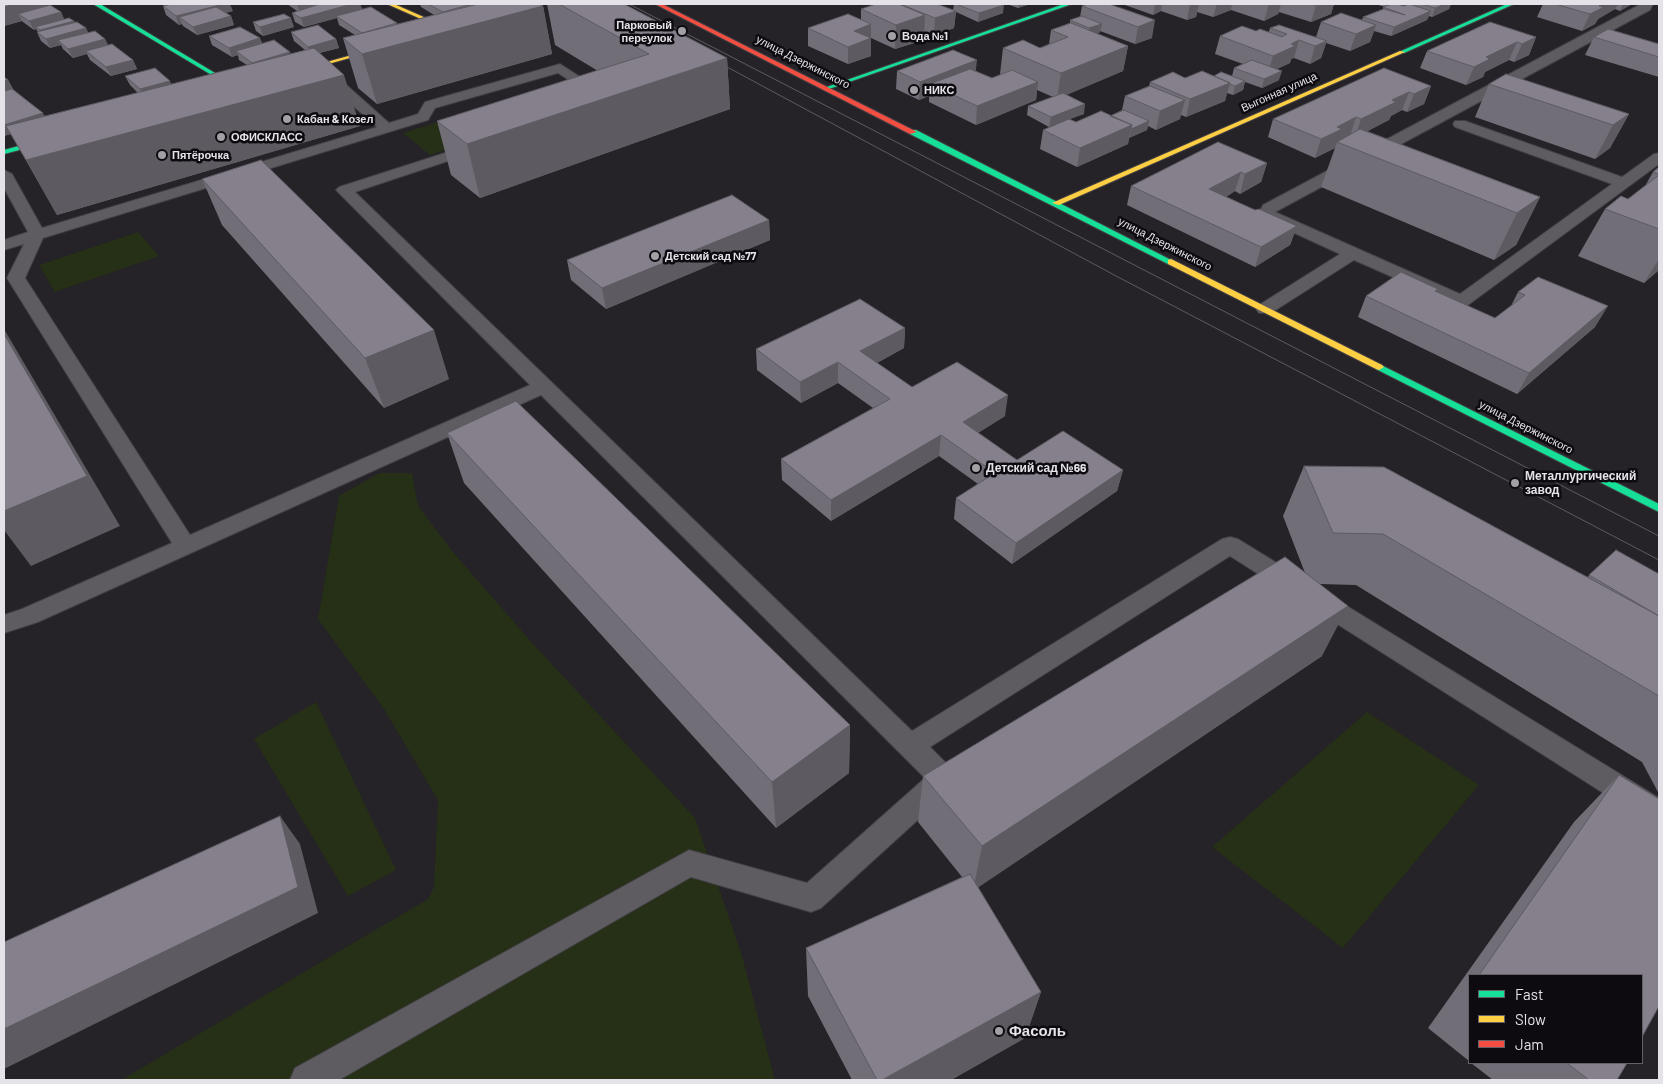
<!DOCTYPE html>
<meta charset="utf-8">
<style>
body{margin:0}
#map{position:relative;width:1663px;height:1084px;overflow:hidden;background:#252228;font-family:Barlow,sans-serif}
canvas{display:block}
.frame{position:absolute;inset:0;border:5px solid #e5e2e9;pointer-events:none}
.legend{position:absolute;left:1468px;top:974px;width:175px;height:90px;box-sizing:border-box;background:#0d0b0f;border:1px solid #636166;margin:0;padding:6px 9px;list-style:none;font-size:15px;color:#e5e2e9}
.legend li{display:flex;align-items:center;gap:10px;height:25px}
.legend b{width:25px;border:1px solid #636166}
</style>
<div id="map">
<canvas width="1663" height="1084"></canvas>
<div class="frame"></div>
<ul class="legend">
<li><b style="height:6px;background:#16e098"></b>Fast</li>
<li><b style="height:6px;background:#ffcf43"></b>Slow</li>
<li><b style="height:6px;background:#f24e42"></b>Jam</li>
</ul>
</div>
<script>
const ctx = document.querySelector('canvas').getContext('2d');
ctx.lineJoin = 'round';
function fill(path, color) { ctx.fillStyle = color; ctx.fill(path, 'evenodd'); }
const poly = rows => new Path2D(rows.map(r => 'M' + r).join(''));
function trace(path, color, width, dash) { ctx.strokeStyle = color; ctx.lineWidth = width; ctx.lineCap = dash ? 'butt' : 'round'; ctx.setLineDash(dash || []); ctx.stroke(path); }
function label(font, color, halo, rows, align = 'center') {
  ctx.font = font + ' Barlow,sans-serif'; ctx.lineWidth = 5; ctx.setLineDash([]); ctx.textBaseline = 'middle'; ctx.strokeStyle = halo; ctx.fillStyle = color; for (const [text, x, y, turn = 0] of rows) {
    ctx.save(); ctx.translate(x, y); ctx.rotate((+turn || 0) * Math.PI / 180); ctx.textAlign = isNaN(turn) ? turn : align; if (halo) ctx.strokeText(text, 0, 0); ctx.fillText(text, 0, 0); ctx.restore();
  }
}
fill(poly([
 [551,87,580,107,430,155,403,133],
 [138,232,159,256,55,292,39,265],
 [379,473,412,473,418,506,452,551,534,645,695,818,742,956,775,1080,121,1080,428,899,434,887,438,800,384,709,318,619,339,496],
 [316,702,396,870,348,896,254,739],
 [1367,712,1479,785,1343,948,1212,847]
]), '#253016');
const lane = poly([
 [1641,4,1653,4,1650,10,1275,212,1460,294,1612,184,1455,127,1453,124,1455,121,1465,121,1622,177,1654,154,1659,153,1659,164,1468,305,1456,305,1354,260,1271,313,1259,313,1256,309,1259,305,1340,254,1266,220,1259,213,1263,205,1641,4],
 [560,64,607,94,600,98,595,97,558,73,435,108,428,120,43,238,25,278,190,535,530,385,336,190,339,187,476,143,483,147,481,150,355,192,912,731,1222,539,1230,537,1238,539,1659,798,1659,825,1649,822,1230,556,930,747,954,771,958,779,954,787,821,908,811,912,691,877,339,1080,290,1080,295,1068,689,850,807,883,925,778,541,395,38,622,4,633,4,615,22,609,172,543,7,278,24,244,4,250,4,240,28,232,4,188,4,170,12,174,42,228,377,127,323,79,321,76,323,73,333,73,389,123,418,114,425,102,560,64]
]);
const fast = poly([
 [93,4,100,4,240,88,235,89,93,4],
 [1064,4,1072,4,829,89,824,88,1064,4],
 [1507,4,1514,4,1404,53,1399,52,1507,4],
 [910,130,916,130,1175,262,1171,265,1168,264,910,134,910,130],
 [55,136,59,138,58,140,4,154,4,150,55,136],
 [1379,364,1659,504,1659,512,1376,369,1376,365,1379,364]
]);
const slow = poly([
 [387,4,394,4,451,29,446,30,387,4],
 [384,46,389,47,296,73,291,72,384,46],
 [1400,51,1405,52,1059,205,1052,203,1400,51],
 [1171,259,1382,365,1384,367,1379,370,1376,369,1168,264,1168,260,1171,259]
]);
const jam = poly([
 [655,4,662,4,917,132,910,134,655,4]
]);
trace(lane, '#413f44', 2);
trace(fast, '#413f44', 2);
trace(slow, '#413f44', 2);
trace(jam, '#413f44', 2);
fill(lane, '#5e5c61');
fill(fast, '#16e098');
fill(slow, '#ffcf43');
fill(jam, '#f24e42');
trace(poly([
 [629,4,1659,536],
 [714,60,1118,277,1659,560]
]), '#5d5c5f', 1);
fill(poly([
 [4,4,45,4,46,6,61,12,64,19,74,21,75,22,86,28,88,33,105,39,108,45,133,60,137,69,111,76,90,60,87,54,73,58,63,49,61,45,50,48,41,41,37,32,38,32,36,29,34,30,23,22,22,21,4,26],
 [287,4,360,4,362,9,397,23,397,24,434,15,421,7,420,4,539,4,543,6,552,54,377,104,358,88,343,38,355,35,339,25,337,18,304,27,295,22,292,13,297,11],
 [547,4,624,4,727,58,730,109,480,198,451,175,437,121,598,71,555,45],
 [954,4,1002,4,1003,13,978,22,956,12,954,28,934,36,924,31,924,40,895,49,871,38,871,56,848,64,808,46,808,28,861,20,861,9,953,10],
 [1007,4,1030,4,1018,8],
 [1109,4,1152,38,1135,44,1100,31,1100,32,1097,34,1128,46,1123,71,1066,95,1084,114,1069,119,1076,122,1110,116,1122,110,1125,96,1149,86,1150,82,1185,78,1214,76,1232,76,1234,68,1243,64,1215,54,1220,36,1256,31,1269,32,1270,28,1316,37,1321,22,1362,20,1363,17,1383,9,1383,7,1385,7,1375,4,1405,4,1402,5,1404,6,1405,4,1451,4,1449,9,1432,17,1429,16,1427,20,1391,36,1374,31,1370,42,1350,51,1326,43,1321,58,1310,64,1294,58,1291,59,1290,63,1277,69,1279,80,1262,88,1245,82,1243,90,1233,95,1227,93,1225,101,1186,117,1181,115,1180,119,1156,130,1148,126,1147,130,1129,138,1128,144,1077,167,1040,149,1043,130,1059,123,1049,127,1027,115,1028,106,1053,97,1037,90,1036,100,976,125,929,102,929,96,919,100,896,89,897,71,976,71,992,78,1002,74,1000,74,1003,48,1040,48,1049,44,1051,30,1070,23,1070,20,1080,17,1082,6],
 [1125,4,1334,4,1331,14,1311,22,1279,12,1278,14,1264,21,1231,10,1213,17,1197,12,1196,17,1187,20,1161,11,1153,15,1125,5],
 [1543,4,1632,4,1620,11,1615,9,1598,19,1595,24,1582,31,1537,17],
 [163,6,233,11,225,13,231,16,234,25,197,35,183,26,182,24,179,25,166,15],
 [253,22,294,27,263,36,256,31],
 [291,32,336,39,339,48,319,53,360,126,57,215,11,134,4,136,4,77,8,80,13,89,46,117,138,93,130,85,125,76,171,85,247,65,239,60,238,55,232,57,212,45,209,36,262,43,291,54,305,50,294,41],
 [1536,37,1529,55,1514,62,1509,60,1485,72,1483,77,1466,85,1420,68,1427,51],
 [1594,37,1659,44,1659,77,1585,55],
 [1489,84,1629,114,1610,148,1595,159,1475,117],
 [1431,86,1424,104,1407,112,1402,110,1391,116,1389,120,1367,131,1540,197,1516,245,1494,260,1321,187,1335,148,1315,158,1268,137,1273,119],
 [1267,163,1261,182,1240,194,1235,191,1226,197,1255,210,1297,226,1290,245,1255,267,1127,205,1131,186],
 [1659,167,1659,270,1644,283,1578,256,1605,209,1628,199,1645,186,1653,172],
 [202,179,449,379,384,408,222,225],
 [769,220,770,240,606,309,571,280,567,260],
 [1438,289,1436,292,1495,318,1511,306,1518,292,1595,327,1517,394,1358,317,1366,296],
 [905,328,904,348,877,363,912,387,1005,416,978,433,1017,460,1123,470,1117,491,1012,564,954,519,956,498,978,484,939,456,831,521,782,480,781,459,873,408,838,383,801,403,757,370,756,349],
 [447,433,850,725,849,773,776,828,464,483],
 [1304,466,1588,577,1589,575,1659,574,1659,794,1642,762,1356,585,1320,584,1322,656,978,887,1041,992,1025,1038,951,1080,852,1080,808,996,806,948,962,877,918,822,923,776,1305,573,1283,516],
 [1619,775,1642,975,1469,975,1469,1061,1428,1028,1574,822],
 [1471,1063,1627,1063,1617,1080,1493,1080]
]), '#726e78');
fill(poly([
 [4,4,45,4,50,14,18,14,22,21,4,26],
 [224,4,230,4,233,11,187,23,179,17,182,24,179,25,176,16],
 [297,4,334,4,300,13],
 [352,4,360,4,362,10,336,16,337,18,304,27,301,18],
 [1019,4,1030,4,1018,8],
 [1155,4,1162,4,1161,11,1153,15],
 [1190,4,1199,4,1196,17,1187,20],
 [1217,4,1232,4,1231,10,1213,17],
 [1269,4,1281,4,1278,14,1264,21],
 [1320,4,1334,4,1331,14,1311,22,1316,6],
 [1445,4,1451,4,1449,9,1432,17,1435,8],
 [1603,4,1618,4,1615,9,1598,19,1595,24,1582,31,1590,14,1599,6],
 [1623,4,1632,4,1620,11],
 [1004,5,1003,13,978,22,979,13],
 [543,6,552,54,377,104,362,54],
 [956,11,954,28,934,36,935,18],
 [1431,11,1427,20,1391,36,1394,27],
 [61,12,65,21,35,27,36,29,34,30,29,21],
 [925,15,924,40,895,49,896,25],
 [231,16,234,25,197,35,193,27],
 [291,18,294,27,263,36,260,27],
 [1155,20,1152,38,1135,44,1138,27],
 [74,21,78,29,45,39,40,30],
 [871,24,871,56,848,64,848,47,854,31],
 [1102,24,1100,32,1088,37,1089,28],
 [1376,25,1370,42,1350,51,1356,34],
 [86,28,90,37,58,40,61,45,50,48,46,39],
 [1536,37,1529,55,1514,62,1522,44],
 [260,38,264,47,236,51,238,55,232,57,229,48],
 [105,39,109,48,86,51,87,54,73,58,68,49],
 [336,39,339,48,312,55,308,47],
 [1299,40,1294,58,1291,59,1290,63,1268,73,1273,56,1291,44],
 [1327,41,1321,58,1310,64,1315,46],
 [1517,42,1509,60,1485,72,1483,77,1466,85,1474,67,1486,57],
 [1128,46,1123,71,1057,99,1061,73],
 [290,52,293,61,255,72,252,63],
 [727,58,730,109,480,198,467,144],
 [133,60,137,69,111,76,106,67],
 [977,60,975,78,930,84,929,96,919,100,920,82],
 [1282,71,1279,80,1262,88,1264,79],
 [344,75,360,126,57,215,26,160],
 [8,80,13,89,4,92,4,81],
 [170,81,174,90,144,99,140,89],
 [1245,81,1243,90,1233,95,1235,86],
 [1038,82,1036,100,976,125,977,106],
 [1230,83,1225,101,1186,117,1190,99],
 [1431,86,1424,104,1407,112,1414,94],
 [1409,92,1402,110,1391,116,1389,120,1355,138,1361,119,1392,100],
 [1185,100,1180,119,1156,130,1160,111],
 [1085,104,1084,114,1049,127,1051,117],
 [43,113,48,122,4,136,4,125],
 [1629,114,1610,148,1595,159,1613,125],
 [1356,117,1350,136,1337,142,1335,148,1315,158,1321,139,1337,127],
 [1149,121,1147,130,1129,138,1131,129],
 [1132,125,1128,144,1077,167,1080,148],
 [1267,163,1261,182,1240,194,1245,174],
 [1241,172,1235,191,1204,209,1209,189],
 [1540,197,1516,245,1494,260,1517,213],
 [769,220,770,240,606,309,602,288],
 [1297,226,1290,245,1255,267,1261,247],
 [1659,259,1659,270,1644,283],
 [1608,306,1595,327,1517,394,1529,373],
 [905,328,904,348,859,372,860,351],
 [4,329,120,526,31,566,4,530],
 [434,330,449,379,384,408,365,358],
 [838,362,838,383,801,403,800,382],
 [1008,395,1005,416,961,443,963,422],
 [941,435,939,456,831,521,831,500],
 [1123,470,1117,491,1012,564,1016,543],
 [1348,606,1322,656,973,891,982,846],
 [850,725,849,773,776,828,772,782],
 [280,816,300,844,318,913,4,1069,4,1029],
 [1041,992,1025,1038,951,1080,882,1080]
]), '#5d5a61');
const building = poly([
 [4,4,15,4,4,7,4,4],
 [172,4,224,4,176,16,163,6,172,4],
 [320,4,352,4,301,18,292,13,320,4],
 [428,4,472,4,443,12,428,4],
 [478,4,539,4,543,6,362,54,343,38,478,4],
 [559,4,624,4,727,58,467,144,437,121,649,54,559,4],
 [876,4,899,4,925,15,896,25,861,9,876,4],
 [900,4,937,4,956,11,935,18,900,4],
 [956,4,1002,4,1004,5,979,13,956,4],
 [1088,4,1109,4,1155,20,1138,27,1082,6,1088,4],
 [1311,4,1320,4,1316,6,1311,4],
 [1392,4,1397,4,1404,6,1409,4,1431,11,1394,27,1363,17,1384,9,1405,15,1383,7,1392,4],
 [1422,4,1445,4,1435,8,1422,4],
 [1555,4,1603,4,1599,6,1604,7,1590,14,1555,4],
 [50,5,61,12,29,21,18,14,50,5],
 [216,7,231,16,193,27,179,17,216,7],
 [371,7,397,23,362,33,336,16,371,7],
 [1341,13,1376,25,1356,34,1321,22,1341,13],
 [284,14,291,18,260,27,253,22,284,14],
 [848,14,871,24,854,31,871,38,848,47,808,28,848,14],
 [1082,16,1102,24,1089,28,1070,20,1082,16],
 [69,18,74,21,40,30,35,27,69,18],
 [77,22,86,28,46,39,37,32,77,22],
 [1490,22,1536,37,1522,44,1517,42,1486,57,1490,59,1474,67,1427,51,1490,22],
 [1071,23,1128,46,1061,73,1003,48,1023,40,1040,48,1068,37,1051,30,1071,23],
 [318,25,336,39,308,47,291,32,318,25],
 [1279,25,1327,41,1315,46,1299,40,1291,44,1295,46,1273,56,1220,36,1242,26,1256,31,1260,29,1282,37,1287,34,1270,28,1279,25],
 [240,27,260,38,229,48,209,36,240,27],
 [1608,29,1659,44,1659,57,1594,37,1608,29],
 [95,31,105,39,68,49,58,40,95,31],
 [274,40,290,52,252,63,236,51,274,40],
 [112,44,133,60,106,67,86,51,112,44],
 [314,48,344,75,26,160,6,126,314,48],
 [953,50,977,60,920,82,897,71,953,50],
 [1252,60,1282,71,1264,79,1234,68,1252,60],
 [155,68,170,81,140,89,125,76,155,68],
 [1384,68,1431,86,1414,94,1409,92,1392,100,1396,102,1361,119,1356,117,1337,127,1342,129,1321,139,1273,119,1384,68],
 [970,69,992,78,1012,70,1038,82,977,106,930,84,970,69],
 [1202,71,1230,83,1190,99,1150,82,1173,72,1185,78,1202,71],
 [1221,72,1245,81,1235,86,1230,84,1230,83,1214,76,1221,72],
 [1506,74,1629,114,1613,125,1489,84,1506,74],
 [4,77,8,80,4,81,4,77],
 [1150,86,1185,100,1160,111,1125,96,1150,86],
 [12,89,43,113,4,125,4,91,12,89],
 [1063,93,1085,104,1051,117,1028,106,1063,93],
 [1124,110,1149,121,1131,129,1132,125,1110,116,1124,110],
 [1101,111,1132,125,1080,148,1043,130,1069,119,1076,122,1101,111],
 [1360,129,1540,197,1517,213,1337,142,1360,129],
 [1218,142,1267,163,1245,174,1241,172,1209,189,1255,210,1259,209,1297,226,1261,247,1131,186,1218,142],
 [261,160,434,330,365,358,202,179,261,160],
 [1659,167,1659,174,1653,172,1659,167],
 [1659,175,1659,229,1605,209,1621,196,1628,199,1659,175],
 [732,195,769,220,602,288,567,260,732,195],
 [1401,272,1438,289,1435,291,1495,318,1525,295,1518,292,1538,277,1608,306,1529,373,1366,296,1401,272],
 [860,299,905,328,860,351,912,387,957,362,1008,395,963,422,1017,460,1063,431,1123,470,1016,543,956,498,995,473,941,435,831,500,781,459,890,399,838,362,800,382,756,349,860,299],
 [4,334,87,476,4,511,4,334],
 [516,401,850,725,772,782,447,433,516,401],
 [1304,466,1384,467,1659,616,1659,696,1383,534,1333,533,1304,466],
 [1616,550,1659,574,1659,616,1589,575,1616,550],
 [1285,557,1348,606,982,846,923,776,1285,557],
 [1619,775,1659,799,1659,1006,1642,1037,1642,975,1479,975,1619,775],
 [280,816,298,887,4,1029,4,942,280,816],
 [970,874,1041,992,882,1080,877,1080,806,948,970,874],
 [1567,1063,1627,1063,1617,1080,1589,1080,1567,1063]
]);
fill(building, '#85808b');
trace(building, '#5d5a61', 1);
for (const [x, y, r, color] of [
 [682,31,5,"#a29fa5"],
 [892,36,5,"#a29fa5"],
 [914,90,5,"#a29fa5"],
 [287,119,5,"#a29fa5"],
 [221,137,5,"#a29fa5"],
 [162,155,5,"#a29fa5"],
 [655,256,5,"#a29fa5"],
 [976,468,5,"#a29fa5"],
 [1515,483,5,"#a29fa5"],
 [999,1031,5,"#a29fa5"]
]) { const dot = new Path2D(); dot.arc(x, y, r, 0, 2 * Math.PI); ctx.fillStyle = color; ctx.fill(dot); trace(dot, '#0d0b0f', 2); }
label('bold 11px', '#e5e2e9', '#0d0b0f', [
 ["Парковый",672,25,"right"],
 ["переулок",672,38,"right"],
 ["Вода №1",902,36],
 ["НИКС",924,90],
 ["Кабан & Козел",297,119],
 ["ОФИСКЛАСС",231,137],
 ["Пятёрочка",172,155],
 ["Детский сад №77",665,256]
], 'left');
label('11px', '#e5e2e9', '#0d0b0f', [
 ["улица Дзержинского",803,62,27],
 ["Выгонная улица",1279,92,-24],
 ["улица Дзержинского",1165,244,27],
 ["улица Дзержинского",1526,427,27]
]);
label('bold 12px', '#e5e2e9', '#0d0b0f', [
 ["Детский сад №66",986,468],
 ["Металлургический",1525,476],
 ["завод",1525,490]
], 'left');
label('bold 15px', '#e5e2e9', '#0d0b0f', [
 ["Фасоль",1009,1031]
], 'left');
</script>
